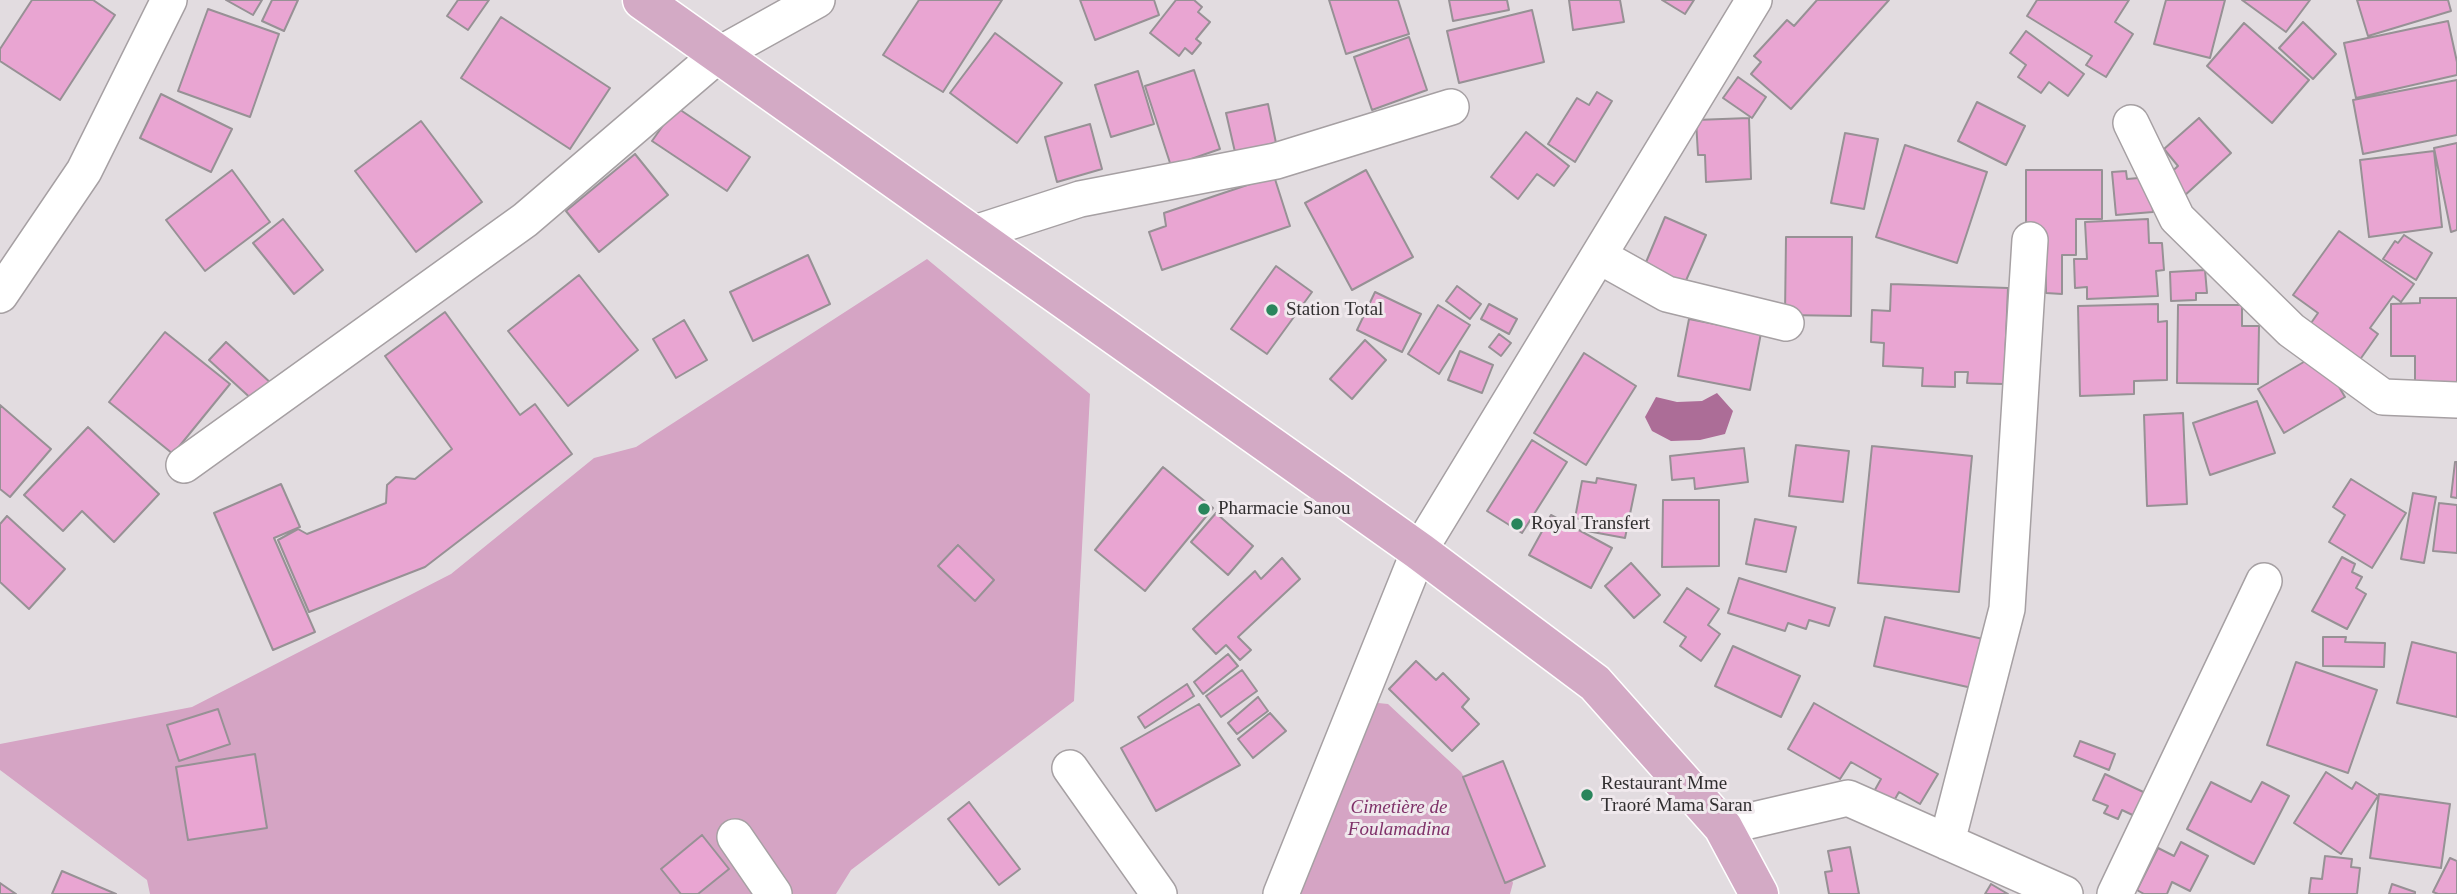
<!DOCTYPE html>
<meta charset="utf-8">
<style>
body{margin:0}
canvas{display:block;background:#e2dce0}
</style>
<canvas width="2457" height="894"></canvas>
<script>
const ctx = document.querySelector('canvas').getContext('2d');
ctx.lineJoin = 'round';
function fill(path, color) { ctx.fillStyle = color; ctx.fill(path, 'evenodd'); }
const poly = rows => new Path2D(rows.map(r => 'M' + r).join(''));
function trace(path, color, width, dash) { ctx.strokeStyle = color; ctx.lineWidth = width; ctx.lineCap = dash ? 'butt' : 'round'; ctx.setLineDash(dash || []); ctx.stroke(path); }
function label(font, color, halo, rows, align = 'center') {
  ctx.font = font + ' "Times New Roman",serif'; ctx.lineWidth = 6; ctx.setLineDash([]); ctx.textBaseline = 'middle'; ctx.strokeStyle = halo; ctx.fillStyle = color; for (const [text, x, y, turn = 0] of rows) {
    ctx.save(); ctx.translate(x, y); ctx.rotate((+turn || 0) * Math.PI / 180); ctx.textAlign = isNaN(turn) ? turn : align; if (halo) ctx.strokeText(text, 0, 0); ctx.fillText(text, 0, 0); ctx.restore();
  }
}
fill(poly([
 [927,259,1090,394,1074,701,851,870,836,894,150,894,147,880,0,770,0,744,192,707,451,574,594,458,636,447],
 [1368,702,1388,704,1461,772,1491,820,1513,883,1510,894,1286,894]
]), '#d5a4c4');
fill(poly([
 [1717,393,1733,411,1725,434,1700,440,1671,441,1652,431,1645,417,1656,397,1677,402,1702,401]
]), '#ac6d97');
const building = poly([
 [32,0,93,0,115,15,60,100,0,61,0,49,32,0],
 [226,0,262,0,253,15,226,0],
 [272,0,298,0,284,31,262,21,272,0],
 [458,0,489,0,468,30,447,16,458,0],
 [919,0,1002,0,943,92,883,55,919,0],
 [1080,0,1154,0,1159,15,1095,40,1080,0],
 [1176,0,1194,0,1202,7,1198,12,1210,22,1196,39,1201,43,1192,54,1185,48,1179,56,1150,33,1176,0],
 [1329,0,1398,0,1409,34,1346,54,1329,0],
 [1449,0,1507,0,1509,10,1453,21,1449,0],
 [1569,0,1620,0,1624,22,1573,30,1569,0],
 [1662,0,1694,0,1685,14,1662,0],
 [1817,0,1889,0,1791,109,1751,74,1761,62,1754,56,1787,20,1794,26,1817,0],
 [2037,0,2129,0,2115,22,2133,34,2106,77,2086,65,2092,56,2027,16,2037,0],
 [2166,0,2225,0,2210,58,2154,44,2166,0],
 [2242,0,2310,0,2286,32,2242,0],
 [2357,0,2448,0,2451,11,2368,36,2357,0],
 [208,9,279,34,250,117,178,91,208,9],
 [1532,10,1544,62,1459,83,1447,31,1532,10],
 [501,17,610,88,570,149,461,78,501,17],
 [2448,21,2457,62,2457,75,2356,98,2344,43,2448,21],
 [2303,22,2336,54,2313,79,2279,48,2303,22],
 [2244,23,2309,80,2272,123,2207,66,2244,23],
 [2026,31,2084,74,2068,96,2049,82,2041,93,2018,77,2026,65,2010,53,2026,31],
 [995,33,1062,83,1017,143,950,93,995,33],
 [1409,37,1427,90,1372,110,1354,57,1409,37],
 [1194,70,1220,149,1171,166,1145,86,1194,70],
 [1138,71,1154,124,1111,137,1095,85,1138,71],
 [1738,77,1766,97,1752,118,1723,98,1738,77],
 [2457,80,2457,135,2363,154,2353,100,2457,80],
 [1597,92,1612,101,1575,162,1548,144,1577,98,1589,105,1597,92],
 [161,94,232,129,211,172,140,138,161,94],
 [1977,102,2025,126,2006,165,1958,141,1977,102],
 [1268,104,1276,143,1235,152,1226,113,1268,104],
 [676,107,750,157,727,191,652,141,676,107],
 [1749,118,1751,179,1706,182,1705,155,1698,155,1696,120,1749,118],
 [2199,118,2231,153,2183,197,2166,177,2178,166,2164,149,2199,118],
 [421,121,482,202,416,252,355,171,421,121],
 [1090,124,1102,169,1057,182,1045,137,1090,124],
 [1526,132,1569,166,1554,186,1537,174,1518,199,1491,177,1526,132],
 [1845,133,1878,139,1864,209,1831,203,1845,133],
 [2457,143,2457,230,2451,232,2434,148,2457,143],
 [1905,145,1987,172,1957,263,1876,237,1905,145],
 [2434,151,2442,227,2369,237,2360,160,2434,151],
 [635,154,668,195,599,252,566,211,635,154],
 [232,170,270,222,205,271,166,220,232,170],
 [1366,170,1413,257,1352,290,1305,203,1366,170],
 [2026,170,2102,170,2102,219,2076,219,2076,255,2062,255,2062,294,2046,293,2045,232,2026,232,2026,170],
 [2126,171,2127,179,2151,177,2153,212,2116,215,2112,172,2126,171],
 [1274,176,1290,226,1162,270,1149,232,1166,226,1164,213,1274,176],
 [1665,217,1706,235,1684,285,1644,267,1665,217],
 [283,219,323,270,294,294,253,243,283,219],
 [2148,219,2149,243,2162,243,2164,270,2156,271,2158,296,2087,299,2087,287,2075,288,2074,259,2087,259,2085,222,2148,219],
 [2339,231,2414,284,2401,302,2393,296,2370,328,2378,334,2359,361,2309,326,2318,313,2293,295,2339,231],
 [2404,235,2432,253,2416,280,2383,259,2395,241,2398,243,2404,235],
 [1786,237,1852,237,1851,316,1785,315,1786,237],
 [808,255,830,304,753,341,730,292,808,255],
 [1276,266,1312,292,1267,354,1231,329,1276,266],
 [2205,270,2207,293,2196,293,2196,300,2171,301,2170,272,2205,270],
 [579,275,638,350,568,406,508,331,579,275],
 [1891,284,2008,288,2004,384,1967,383,1968,372,1955,372,1955,387,1922,386,1923,368,1883,366,1884,343,1871,342,1872,310,1890,311,1891,284],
 [1457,286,1481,304,1470,319,1446,301,1457,286],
 [1375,292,1421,314,1402,352,1357,330,1375,292],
 [2420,298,2457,298,2457,383,2415,383,2415,356,2391,356,2391,304,2420,303,2420,298],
 [1489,304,1517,319,1509,334,1481,319,1489,304],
 [2158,304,2158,322,2167,321,2167,380,2134,381,2134,394,2080,396,2078,306,2158,304],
 [1438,305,1470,325,1439,374,1408,354,1438,305],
 [2178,305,2242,305,2242,326,2259,326,2258,384,2177,383,2178,305],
 [445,312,520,415,535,404,572,454,425,567,309,612,278,540,298,529,307,534,386,503,387,485,396,477,415,479,452,449,385,356,445,312],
 [1689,319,1761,333,1750,390,1678,376,1689,319],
 [684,320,707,360,676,378,653,339,684,320],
 [165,332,230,384,173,454,109,402,165,332],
 [1499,334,1511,343,1501,356,1489,347,1499,334],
 [1365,340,1386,360,1352,399,1330,379,1365,340],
 [226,342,273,385,256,403,209,360,226,342],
 [1460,351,1493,365,1482,393,1448,380,1460,351],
 [1584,353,1636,386,1586,465,1534,433,1584,353],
 [2319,353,2345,397,2284,433,2258,389,2319,353],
 [2257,401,2275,453,2210,475,2193,423,2257,401],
 [0,405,51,449,10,497,0,489,0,405],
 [2183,413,2187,504,2147,506,2144,415,2183,413],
 [88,427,159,494,114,542,82,511,63,531,24,495,88,427],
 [1532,440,1567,462,1522,533,1487,511,1532,440],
 [1796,445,1849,451,1843,502,1789,496,1796,445],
 [1872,446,1972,456,1959,592,1858,583,1872,446],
 [1744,448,1748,482,1695,489,1694,478,1672,480,1670,456,1744,448],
 [2455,462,2457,462,2457,498,2451,497,2455,462],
 [1163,467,1213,508,1145,591,1095,550,1163,467],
 [1597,478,1636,485,1625,538,1587,531,1589,521,1575,518,1582,481,1596,483,1597,478],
 [2351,479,2406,513,2372,568,2329,542,2345,515,2333,507,2351,479],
 [281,484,300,527,274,538,315,632,273,650,214,513,281,484],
 [2413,493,2436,497,2424,563,2401,559,2413,493],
 [1663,500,1719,500,1719,566,1662,567,1663,500],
 [2439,503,2457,505,2457,553,2433,551,2439,503],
 [1216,513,1253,546,1228,575,1191,542,1216,513],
 [1551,515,1612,548,1591,588,1529,555,1551,515],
 [7,516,65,569,29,609,0,582,0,524,7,516],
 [1755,519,1796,527,1786,572,1746,564,1755,519],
 [958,545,994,580,975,601,938,566,958,545],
 [2342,557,2355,564,2352,572,2362,577,2356,588,2366,594,2347,629,2312,611,2342,557],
 [1282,558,1300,579,1238,637,1251,650,1240,660,1226,645,1216,654,1193,629,1255,571,1261,579,1282,558],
 [1631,563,1660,595,1634,618,1605,586,1631,563],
 [1739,578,1835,608,1829,626,1809,620,1806,629,1788,623,1785,631,1728,613,1739,578],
 [1687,588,1719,609,1708,625,1720,634,1701,661,1680,646,1686,637,1664,622,1687,588],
 [1885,617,1992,641,1981,690,1874,666,1885,617],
 [2323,637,2346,637,2345,642,2385,643,2384,667,2323,666,2323,637],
 [2412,642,2457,653,2457,717,2397,703,2412,642],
 [1733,646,1800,676,1781,717,1715,686,1733,646],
 [1228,654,1238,666,1203,694,1194,682,1228,654],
 [1416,661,1436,680,1443,673,1469,699,1462,707,1479,724,1452,751,1389,689,1416,661],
 [2296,662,2377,690,2348,773,2267,745,2296,662],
 [1242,670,1257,691,1221,717,1206,696,1242,670],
 [1187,684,1194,696,1145,728,1138,717,1187,684],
 [1258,697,1268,711,1237,734,1228,723,1258,697],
 [1814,703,1938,774,1920,804,1899,792,1891,806,1872,795,1881,779,1851,762,1840,779,1788,749,1814,703],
 [1199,704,1240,765,1156,811,1121,748,1199,704],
 [218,709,230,744,179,761,167,725,218,709],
 [1270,713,1286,731,1253,758,1238,739,1270,713],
 [2080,741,2115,754,2109,770,2074,756,2080,741],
 [255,754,267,828,188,840,176,767,255,754],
 [1503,761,1545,866,1505,883,1463,777,1503,761],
 [2326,772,2352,789,2356,782,2378,796,2341,854,2294,823,2326,772],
 [2105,774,2154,797,2143,820,2122,810,2118,819,2104,813,2108,806,2093,800,2105,774],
 [2211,782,2251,802,2262,782,2289,796,2254,864,2187,829,2211,782],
 [2379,794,2450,804,2441,868,2370,858,2379,794],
 [969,802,1020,869,999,885,948,819,969,802],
 [702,835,729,869,698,894,681,894,661,869,702,835],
 [2181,842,2208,856,2190,891,2172,882,2167,894,2144,894,2137,890,2158,848,2174,856,2181,842],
 [1850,847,1859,894,1829,894,1825,872,1832,871,1828,851,1850,847],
 [2325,856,2352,859,2351,867,2360,868,2357,894,2309,894,2311,878,2322,879,2325,856],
 [2450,858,2457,861,2457,894,2438,894,2433,892,2450,858],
 [62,871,116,894,52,894,62,871],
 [0,883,16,894,0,894,0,883],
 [1991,884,2008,894,1985,894,1991,884],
 [2392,884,2415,892,2415,894,2389,894,2392,884]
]);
fill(building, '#e9a5d2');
trace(building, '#979195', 2);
const minor = poly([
 [2131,123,2177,218,2291,330,2383,397,2457,400],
 [972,234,1080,199,1276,161,1451,107],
 [1599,256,1667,294,1786,323],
 [0,295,84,171,169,0],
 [184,465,525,220,718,55,817,0],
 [1070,768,1159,894],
 [1723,827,1848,798,2065,894],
 [735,837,774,894],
 [1947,842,2007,609,2030,240],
 [1281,894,1419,551,1754,0],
 [2115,894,2264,581]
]);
const major = poly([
 [642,0,1419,551,1595,683,1723,827,1759,894]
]);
trace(minor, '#a6a0a3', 38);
trace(major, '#fff', 41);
trace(minor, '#fff', 35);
trace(major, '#d3aac5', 38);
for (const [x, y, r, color] of [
 [1272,310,7,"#29855c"],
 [1204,509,7,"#29855c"],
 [1517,524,7,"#29855c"],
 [1587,795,7,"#29855c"]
]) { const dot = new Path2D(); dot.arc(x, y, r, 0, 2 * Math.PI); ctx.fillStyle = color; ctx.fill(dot); trace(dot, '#f0e9ed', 2.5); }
label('19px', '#312f30', '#f0e9ed', [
 ["Station Total",1286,310],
 ["Pharmacie Sanou",1218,509],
 ["Royal Transfert",1531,524],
 ["Restaurant Mme",1601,784],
 ["Traoré Mama Saran",1601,806]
], 'left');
label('italic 19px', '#7f3169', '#f0e9ed', [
 ["Cimetière de",1399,808],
 ["Foulamadina",1399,830]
]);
</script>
